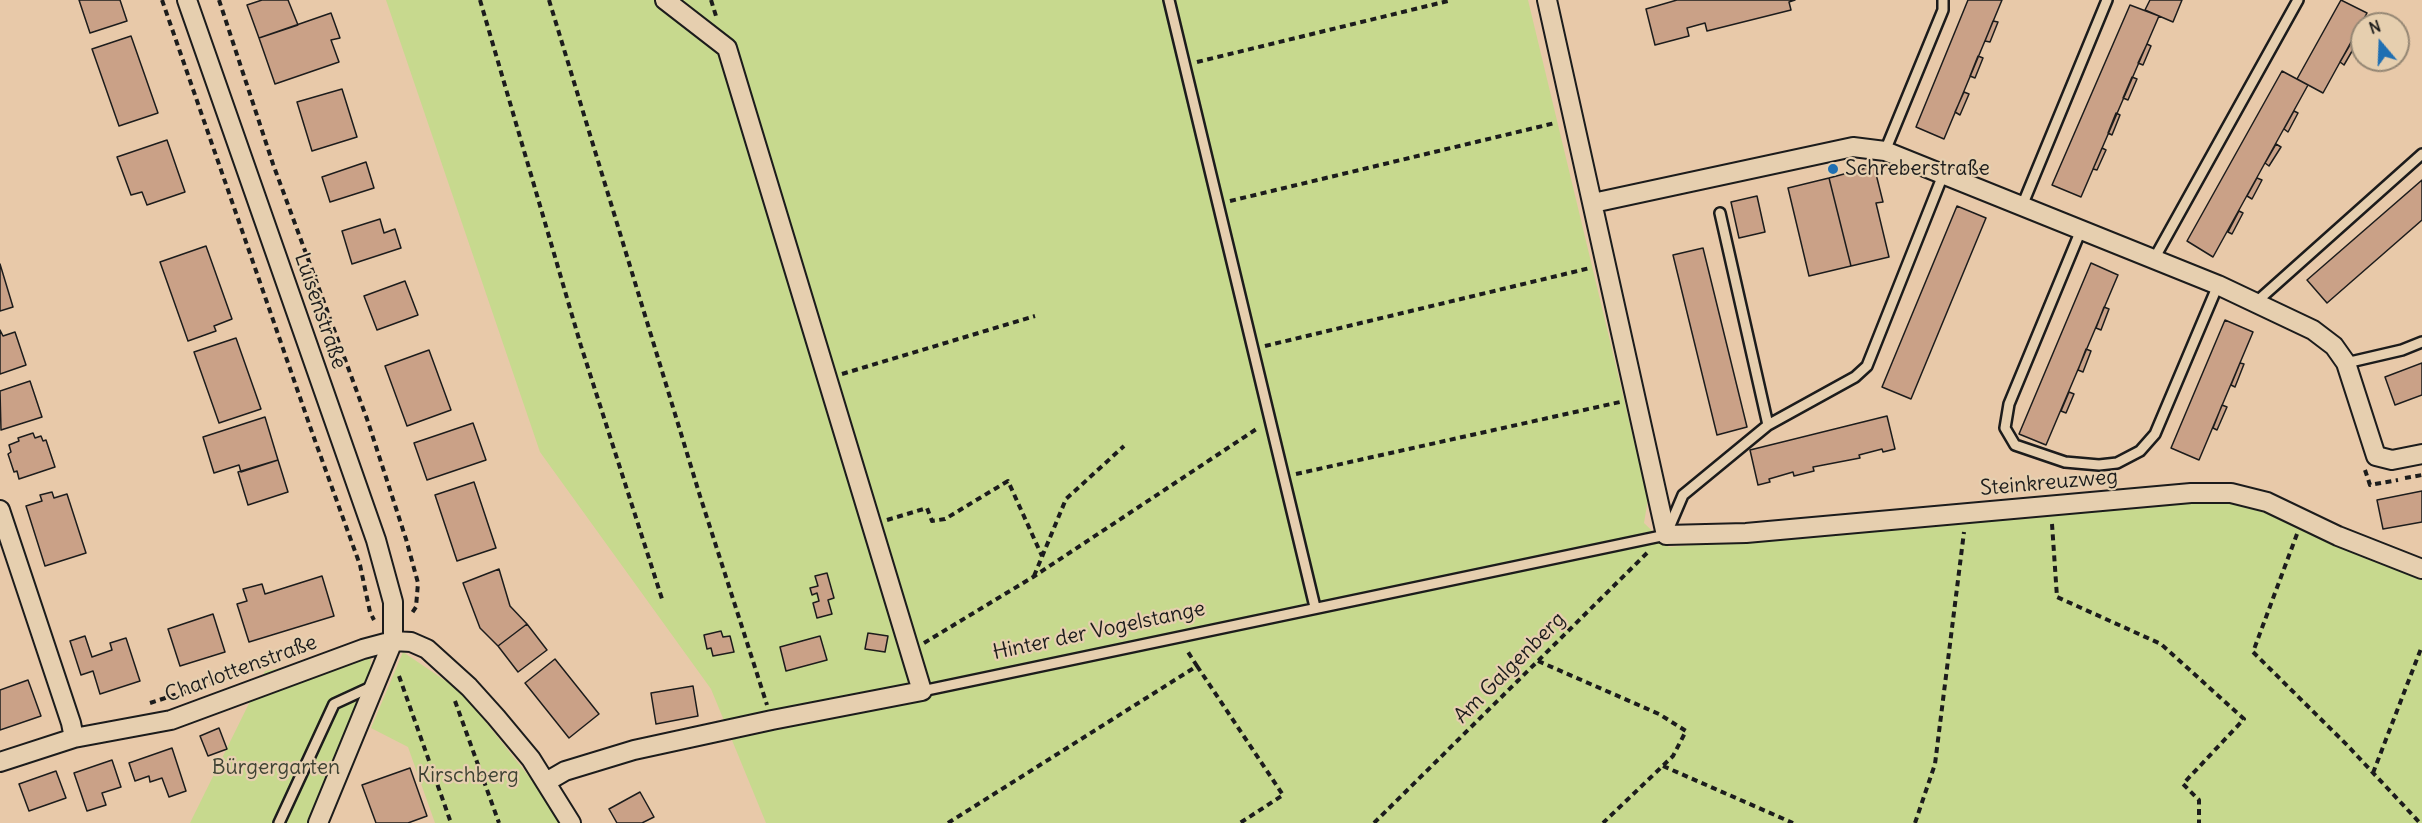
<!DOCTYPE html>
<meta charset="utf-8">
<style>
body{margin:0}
#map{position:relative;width:2422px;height:823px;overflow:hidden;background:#e8c9a9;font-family:Delius,sans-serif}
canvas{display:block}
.north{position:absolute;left:2350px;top:12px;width:60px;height:60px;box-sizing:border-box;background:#e6cfaf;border:2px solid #958774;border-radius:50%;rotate:341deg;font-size:16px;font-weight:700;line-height:24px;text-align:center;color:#1c1c1c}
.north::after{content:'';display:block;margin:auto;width:21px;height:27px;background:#1f6fb2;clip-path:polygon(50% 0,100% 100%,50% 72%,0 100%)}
</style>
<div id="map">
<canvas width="2422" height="823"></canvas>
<div class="north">N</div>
</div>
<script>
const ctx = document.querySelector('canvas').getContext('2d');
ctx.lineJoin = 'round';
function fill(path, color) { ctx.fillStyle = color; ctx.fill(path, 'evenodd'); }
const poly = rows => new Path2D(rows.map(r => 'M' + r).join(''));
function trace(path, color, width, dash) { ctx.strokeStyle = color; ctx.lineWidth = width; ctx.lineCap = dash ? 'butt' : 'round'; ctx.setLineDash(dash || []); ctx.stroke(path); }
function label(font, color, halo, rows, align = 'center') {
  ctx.font = font + ' Delius,sans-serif'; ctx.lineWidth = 4.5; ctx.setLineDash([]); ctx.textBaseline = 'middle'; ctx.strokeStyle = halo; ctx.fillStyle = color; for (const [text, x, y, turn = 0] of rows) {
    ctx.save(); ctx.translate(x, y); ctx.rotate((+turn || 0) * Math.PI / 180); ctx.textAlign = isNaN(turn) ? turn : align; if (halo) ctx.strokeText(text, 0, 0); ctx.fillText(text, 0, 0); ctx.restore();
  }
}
fill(poly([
 [386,0,1528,0,1648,499,1644,523,1669,547,2180,502,2229,501,2300,525,2422,575,2422,823,766,823,711,689,540,452],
 [403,652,462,692,534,783,559,823,435,823,408,747,371,728],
 [365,653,371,659,370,670,309,823,190,823,265,671]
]), '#c7d98e');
const building = poly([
 [79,0,120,0,127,21,90,33,79,0],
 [262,0,288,0,298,25,259,38,247,5,262,0],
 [1677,0,1795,0,1789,2,1791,10,1707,31,1705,23,1687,28,1689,36,1655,45,1646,9,1677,0],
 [1968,0,2002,0,1944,139,1916,127,1968,0],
 [2150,0,2182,0,2173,22,2145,10,2150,0],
 [2341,0,2367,13,2323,93,2297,79,2341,0],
 [2130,5,2159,16,2081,197,2052,185,2130,5],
 [331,13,340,38,331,40,339,62,275,84,259,38,331,13],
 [1993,21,1998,22,1990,42,1985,41,1993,21],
 [131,36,158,113,119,126,92,49,131,36],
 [2351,43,2355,46,2344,65,2340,62,2351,43],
 [2147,44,2151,46,2143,65,2138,63,2147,44],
 [1978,56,1983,58,1975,78,1970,76,1978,56],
 [2282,71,2308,85,2213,257,2187,241,2282,71],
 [2132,77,2137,79,2128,100,2123,98,2132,77],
 [342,89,357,137,312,151,297,102,342,89],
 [1964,92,1969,94,1960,115,1955,112,1964,92],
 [2294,111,2298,113,2288,132,2284,129,2294,111],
 [2116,113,2120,115,2112,135,2108,133,2116,113],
 [167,140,185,192,147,205,142,192,131,195,117,157,167,140],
 [2276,144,2281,147,2269,166,2265,163,2276,144],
 [2102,148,2106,150,2097,170,2093,169,2102,148],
 [366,162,374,188,330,202,322,177,366,162],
 [1874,166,1883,202,1876,203,1889,257,1851,266,1829,178,1874,166],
 [1829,178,1851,266,1809,276,1788,188,1829,178],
 [2257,178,2262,180,2252,199,2247,196,2257,178],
 [2422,180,2422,220,2327,303,2307,280,2422,180],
 [1757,196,1765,232,1739,238,1731,202,1757,196],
 [1957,206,1986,218,1911,399,1882,387,1957,206],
 [2239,211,2243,213,2232,234,2228,232,2239,211],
 [380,219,384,233,395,229,401,248,352,264,342,231,380,219],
 [206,246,232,319,214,326,216,331,188,341,160,262,206,246],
 [1703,248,1747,427,1717,435,1673,255,1703,248],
 [2091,263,2118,275,2046,445,2019,434,2091,263],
 [0,264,13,307,0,311,0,264],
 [405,281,418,315,377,330,364,296,405,281],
 [2104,307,2109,309,2101,330,2096,328,2104,307],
 [2225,320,2253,332,2199,460,2171,448,2225,320],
 [0,330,3,336,15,332,26,365,0,374,0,330],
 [236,338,261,409,219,423,194,352,236,338],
 [2086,349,2091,351,2083,372,2078,370,2086,349],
 [429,350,451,410,407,426,385,366,429,350],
 [2240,363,2244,364,2235,387,2231,385,2240,363],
 [2422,363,2422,395,2395,405,2385,377,2422,363],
 [30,381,42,417,1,430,0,391,30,381],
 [2069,392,2074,394,2066,413,2061,411,2069,392],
 [2222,405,2227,407,2217,430,2213,428,2222,405],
 [1887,416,1895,449,1883,452,1882,449,1859,455,1860,458,1813,467,1814,471,1794,476,1793,472,1769,479,1770,482,1758,485,1750,450,1887,416],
 [265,417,278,460,241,472,239,465,214,473,203,437,265,417],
 [473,423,486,460,427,480,414,443,473,423],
 [33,433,35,438,41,436,43,441,46,440,55,467,19,479,17,471,14,472,8,454,11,452,9,445,19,441,18,438,33,433],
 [278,460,288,492,248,505,238,472,278,460],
 [474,482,496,548,457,561,435,495,474,482],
 [2422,491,2422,522,2383,529,2377,500,2422,491],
 [52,492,54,498,67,494,86,553,45,566,26,506,42,501,40,495,52,492],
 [499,569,510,606,527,624,498,646,480,628,463,583,499,569],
 [827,573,834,598,828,600,832,614,817,618,813,603,819,601,817,593,812,595,810,588,818,586,815,576,827,573],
 [322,576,334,616,249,642,237,604,247,601,243,589,262,584,265,594,322,576],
 [213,614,225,652,180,666,168,629,213,614],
 [527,624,547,650,518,672,498,646,527,624],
 [721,631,723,637,730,636,734,652,713,656,711,648,707,649,704,635,721,631],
 [868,633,888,636,885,652,865,649,868,633],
 [85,636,92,657,112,650,110,643,126,638,140,681,100,694,93,671,81,675,70,641,85,636],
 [820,636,827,660,786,671,780,647,820,636],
 [555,659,599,714,569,738,525,683,555,659],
 [28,680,41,716,0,730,0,690,28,680],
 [693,686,698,716,656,724,651,693,693,686],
 [219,728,227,749,208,756,200,736,219,728],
 [172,748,186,791,169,797,162,778,150,782,149,776,135,781,129,763,172,748],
 [112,760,121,787,102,793,106,805,87,811,74,773,112,760],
 [410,768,427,816,408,823,376,823,362,785,410,768],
 [56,771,66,798,29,811,19,784,56,771],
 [640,792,654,817,642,823,617,823,609,809,640,792]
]);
fill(building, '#caa187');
trace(building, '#1c1c1c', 1.5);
const lane = poly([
 [1169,0,1315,607],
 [1885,151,1943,10,1943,0],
 [2022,206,2107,0],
 [1720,213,1768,425],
 [2081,230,2009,404,2005,428,2015,445,2065,462,2099,465,2117,463,2140,451,2155,434,2218,285],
 [2154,259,2298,0],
 [2254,304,2422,154],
 [2346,363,2402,350,2422,342],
 [922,691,1666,535,1683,495,1768,425,1855,377,1867,366,1943,175],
 [279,823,334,704,373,686]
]);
const street = poly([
 [187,0,376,540,393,602,393,641,318,823],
 [1547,0,1666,535,1746,533,2191,493,2231,493,2267,502,2338,536,2422,569],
 [1593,203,1853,147,1885,151,2218,285,2313,330,2334,346,2346,363,2376,456,2392,460,2422,454],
 [0,510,71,723,74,738],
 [0,762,74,738,171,720,363,649,393,641,411,642,427,649,469,687,496,717,531,759,571,823],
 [546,782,565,771,634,750,772,720,922,691,727,48,665,0]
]);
trace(lane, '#1c1c1c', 14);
trace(street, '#1c1c1c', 22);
trace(poly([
 [162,0,313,435,360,565,370,612,374,620],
 [219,0,273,164,367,419,406,539,418,583,416,607,412,613],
 [480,0,581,346,662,599],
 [549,0,700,496,767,705],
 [711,0,716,16],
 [1197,62,1452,0],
 [1230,201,1555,123],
 [1265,346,1590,268],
 [842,374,1035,316],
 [2365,470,2370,485,2398,480],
 [1296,474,1620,402],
 [2405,478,2422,475],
 [887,520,927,508,932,521,945,519,1008,481,1042,556],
 [2052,524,2057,597,2161,644,2244,719,2183,784,2199,800,2199,823],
 [2297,534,2253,652,2347,745,2420,823],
 [1034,576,1066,499,1124,446],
 [924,643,1033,577,1258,428],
 [1538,661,1659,714,1686,731,1673,756,1603,823],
 [1197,666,1283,795,1240,823],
 [399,676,451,823],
 [455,701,499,823],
 [150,703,211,683],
 [1663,766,1793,823],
 [2373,773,2422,646],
 [948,823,1197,666,1186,649],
 [1374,823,1648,552],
 [1915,823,1935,764,1964,532]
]), '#1c1c1c', 4, [6, 4.5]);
trace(lane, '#e6cfaf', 9);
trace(street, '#e6cfaf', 18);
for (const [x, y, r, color] of [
 [1833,169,6,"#1f6fb2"]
]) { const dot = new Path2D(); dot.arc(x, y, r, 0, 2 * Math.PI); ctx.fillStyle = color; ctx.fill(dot); trace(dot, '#e6cfaf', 2); }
label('21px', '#1c1c1c', '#e6cfaf', [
 ["Schreberstraße",1845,169]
], 'left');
label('21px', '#1c1c1c', '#e6cfaf', [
 ["Luisenstraße",320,311,71],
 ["Steinkreuzweg",2049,483,-5],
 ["Hinter der Vogelstange",1099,631,-12],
 ["Am Galgenberg",1510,668,-45],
 ["Charlottenstraße",241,669,-20]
]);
label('21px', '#3e4233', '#e6cfaf', [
 ["Bürgergarten",276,768],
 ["Kirschberg",468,776]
]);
</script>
